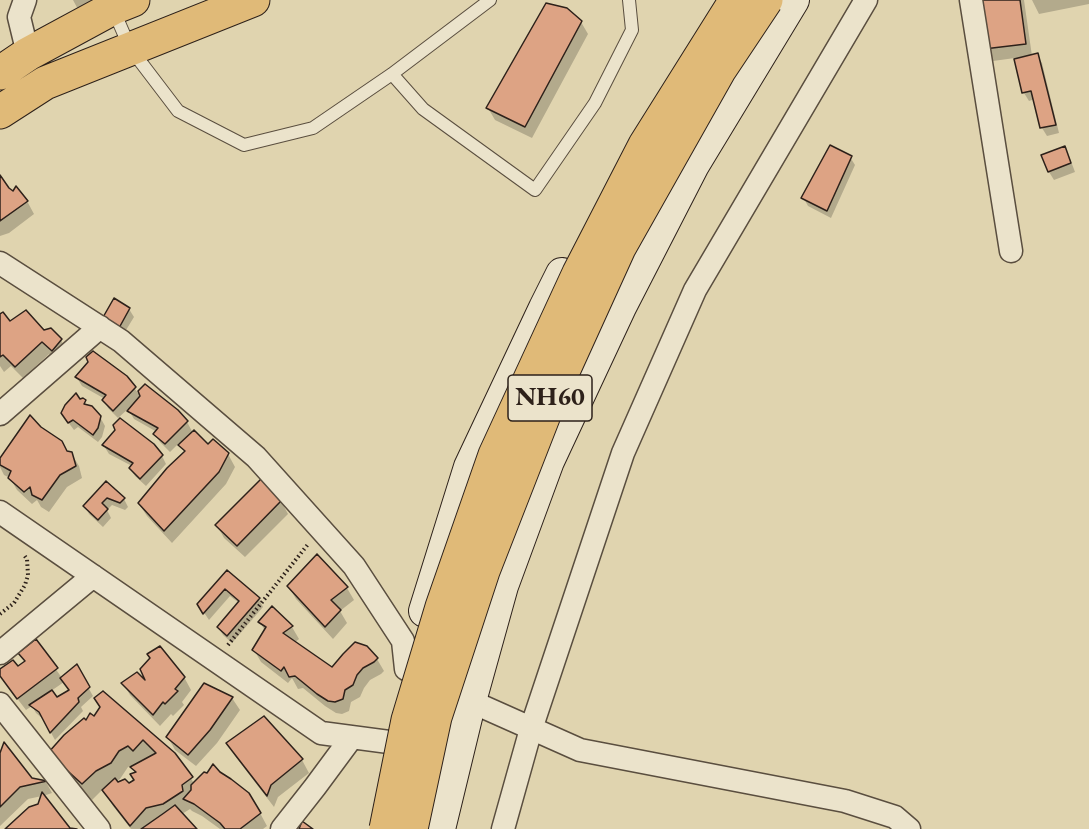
<!DOCTYPE html>
<style>
body{margin:0}
canvas{display:block;background:#e0d4af}
</style>
<canvas width="1089" height="829"></canvas>
<script>
const ctx = document.querySelector('canvas').getContext('2d');
ctx.lineJoin = 'round';
function fill(path, color) { ctx.fillStyle = color; ctx.fill(path, 'evenodd'); }
const poly = rows => new Path2D(rows.map(r => 'M' + r).join(''));
function trace(path, color, width, dash) { ctx.strokeStyle = color; ctx.lineWidth = width; ctx.lineCap = dash ? 'butt' : 'round'; ctx.setLineDash(dash || []); ctx.stroke(path); }
function label(font, color, halo, rows, align = 'center') {
  ctx.font = font + ' "EB Garamond",serif'; ctx.lineWidth = 6; ctx.setLineDash([]); ctx.textBaseline = 'middle'; ctx.strokeStyle = halo; ctx.fillStyle = color; for (const [text, x, y, turn = 0] of rows) {
    ctx.save(); ctx.translate(x, y); ctx.rotate((+turn || 0) * Math.PI / 180); ctx.textAlign = isNaN(turn) ? turn : align; if (halo) ctx.strokeText(text, 0, 0); ctx.fillText(text, 0, 0); ctx.restore();
  }
}
fill(poly([
 [73,0,103,0,81,15],
 [979,0,1024,0,1032,56,1037,55,1042,63,1059,133,1047,136,1042,128,1035,99,1029,101,1024,93,1015,58,993,61,986,49],
 [1032,0,1089,0,1089,4,1039,14],
 [581,22,588,34,532,138,495,120,488,108],
 [1064,148,1069,156,1075,172,1054,180,1049,172],
 [850,157,855,165,831,218,808,206,803,197],
 [0,179,8,189,27,201,34,214,9,233,0,236],
 [129,309,134,317,123,335,108,327],
 [0,316,9,323,44,332,61,340,68,353,60,363,49,354,23,378,11,366,4,372,0,366],
 [126,377,138,393,145,386,187,422,193,433,207,446,228,454,235,467,226,484,172,543,147,516,139,504,185,453,179,443,170,452,160,442,155,434,157,432,134,419,128,409,118,418,108,408,104,400,105,399,82,386,77,378],
 [79,401,84,401,87,406,100,417,105,426,102,437,98,442,78,427,74,430,68,422],
 [104,446,162,456,166,464,146,486,135,476,130,468,132,466,109,454],
 [67,453,71,453,79,466,82,478,67,487,49,512,41,507,37,500,32,504,17,490,10,478,4,475,0,467,0,459],
 [106,483,124,499,128,507,125,510,112,505,107,510,111,518,103,527,89,514,85,506],
 [281,501,288,514,245,557,224,538,217,525],
 [227,572,259,599,263,607,232,643,223,635,218,627,239,603,230,596,209,620,199,605],
 [289,587,347,588,354,600,340,611,347,623,333,639,296,599],
 [273,608,292,627,299,639,294,643,332,670,377,659,384,671,381,674,370,680,364,688,360,697,351,702,349,711,342,714,336,713,325,706,303,688,298,689,292,678,288,683,261,662,254,650,265,631,260,622],
 [36,641,62,678,76,666,93,696,81,707,83,711,55,740,44,720,36,713,32,706,26,710,6,684,0,674,0,671,18,669,26,663,20,653],
 [64,682,70,691,56,699,51,691],
 [184,677,191,690,182,702,184,705,173,716,171,714,160,726,130,695,123,683,150,686],
 [232,698,240,710,217,743,196,766,175,750,168,737],
 [95,699,191,778,194,784,260,813,267,826,263,829,220,829,202,816,192,811,190,809,182,814,195,829,131,829,113,806,103,789,92,800,60,769,87,722,94,719,101,709],
 [131,766,136,774,136,781,129,785,112,784,120,779,128,767],
 [263,718,302,760,309,773,278,797,274,807,235,756,228,743],
 [0,756,32,779,46,782,52,793,43,796,70,829,7,829,39,805,42,796,28,799,0,826]
]), '#0003');
const building = poly([
 [978,0,1020,0,1026,44,984,49,978,0],
 [546,3,567,8,582,21,525,127,486,108,546,3],
 [1038,53,1056,125,1040,128,1031,91,1022,93,1014,59,1038,53],
 [830,145,852,156,827,211,801,198,830,145],
 [1065,146,1071,163,1048,172,1041,155,1065,146],
 [0,175,9,188,13,191,16,186,28,201,0,221,0,175],
 [114,298,130,308,119,328,102,319,114,298],
 [26,310,44,330,51,328,62,339,52,351,42,342,15,367,3,355,0,357,0,314,3,312,10,321,26,310],
 [93,351,127,376,136,387,113,411,102,400,106,395,75,377,88,362,86,357,93,351],
 [145,384,178,410,188,421,165,444,153,434,158,428,127,411,140,396,138,391,145,384],
 [76,393,80,399,83,398,86,400,84,404,92,406,101,416,98,428,93,435,73,420,68,423,61,413,65,405,76,393],
 [30,415,41,427,62,441,67,451,72,452,76,466,60,475,42,500,32,495,30,487,24,492,8,478,11,471,0,465,0,458,30,415],
 [120,418,154,444,163,455,140,479,129,468,133,463,102,445,115,430,113,425,120,418],
 [194,430,208,444,213,439,229,453,219,472,164,531,138,503,167,468,185,451,178,445,194,430],
 [261,479,282,500,237,546,215,525,261,479],
 [106,481,125,498,120,503,107,498,102,503,108,509,98,520,83,506,106,481],
 [317,554,348,587,331,600,341,610,325,627,287,586,317,554],
 [227,570,260,598,227,636,217,627,239,601,225,589,203,614,197,604,227,570],
 [272,606,293,626,283,633,332,667,343,654,355,642,367,646,378,658,374,662,363,668,357,675,353,685,345,690,343,699,335,702,328,701,317,694,295,676,289,677,284,667,281,671,252,650,266,627,258,622,272,606],
 [36,639,58,668,17,699,0,676,0,669,13,660,18,666,25,661,18,653,36,639],
 [160,646,185,677,175,689,178,691,165,704,163,702,153,715,121,683,137,672,145,680,140,669,150,658,147,654,160,646],
 [77,664,90,687,78,698,79,702,50,733,39,712,29,705,52,690,57,697,69,690,60,678,77,664],
 [204,683,233,697,210,730,188,755,166,737,204,683],
 [103,691,175,753,193,777,182,785,183,791,163,804,146,808,130,826,102,790,115,778,118,782,125,779,129,783,134,780,130,774,136,772,130,767,156,753,143,740,133,751,128,746,119,751,111,763,96,771,82,784,48,753,64,735,84,718,86,720,90,713,94,716,100,707,94,698,103,691],
 [264,716,303,759,271,785,267,796,226,743,264,716],
 [4,742,32,778,47,781,20,787,0,807,0,753,4,742],
 [213,764,220,772,231,779,249,793,261,813,240,829,225,829,220,823,194,804,183,799,191,790,191,785,204,772,207,773,213,764],
 [42,792,70,828,77,829,5,829,29,807,38,804,42,792],
 [175,805,197,829,141,829,164,813,175,805],
 [302,821,313,829,299,829,302,821]
]);
fill(building, '#dda384');
trace(building, '#2d211a', 1.5);
const lane = poly([
 [113,9,130,48,178,111,244,145,313,128,392,74,490,0],
 [392,74,423,109,535,190,595,103,632,30,629,0]
]);
const street = poly([
 [25,0,19,17,28,54],
 [971,0,1011,251],
 [0,263,121,341,256,457,354,566,403,641,406,669,470,701,580,750,845,801,895,817,909,829],
 [0,414,100,327],
 [0,512,321,733,389,742],
 [0,653,93,576],
 [0,704,99,829],
 [282,829,315,787,352,737],
 [503,829,531,729,623,453,695,290,866,0]
]);
const secondary = poly([
 [425,611,470,467,545,308,562,274],
 [439,829,470,701,502,586,548,461,620,307,693,165,793,0]
]);
const primary = poly([
 [0,73,28,54,113,8,133,0],
 [0,112,45,83,253,0]
]);
trace(lane, '#5a4e3f', 14);
trace(street, '#5a4e3f', 25);
trace(secondary, '#2d211a', 34);
trace(primary, '#2d211a', 35);
trace(poly([
 [0,614,14,603,25,585,28,575,27,559,24,555],
 [228,645,309,543]
]), '#2d211a', 4, [1.5, 3]);
trace(lane, '#ebe3cb', 12);
trace(street, '#ebe3cb', 22);
trace(secondary, '#ebe3cb', 32);
trace(primary, '#e0ba78', 33);
const highwayBridge = poly([
 [386,829,408,720,442,607,495,455,579,273,645,145,736,0],
 [411,829,435,717,483,571,549,402,619,248,720,69,766,0]
]);
trace(highwayBridge, '#2d211a', 35, []);
trace(highwayBridge, '#e0ba78', 33);
for (const [x, y, w] of [
 [550,398,84]
]) { const box = new Path2D(); box.roundRect(x - w / 2, y - 23, w, 46, 4.5); ctx.fillStyle = '#ebe3cb'; ctx.fill(box); trace(box, '#2d211a', 1.5); }
label('bold 26px', '#2d211a', null, [
 ["NH60",550,398]
]);
</script>
